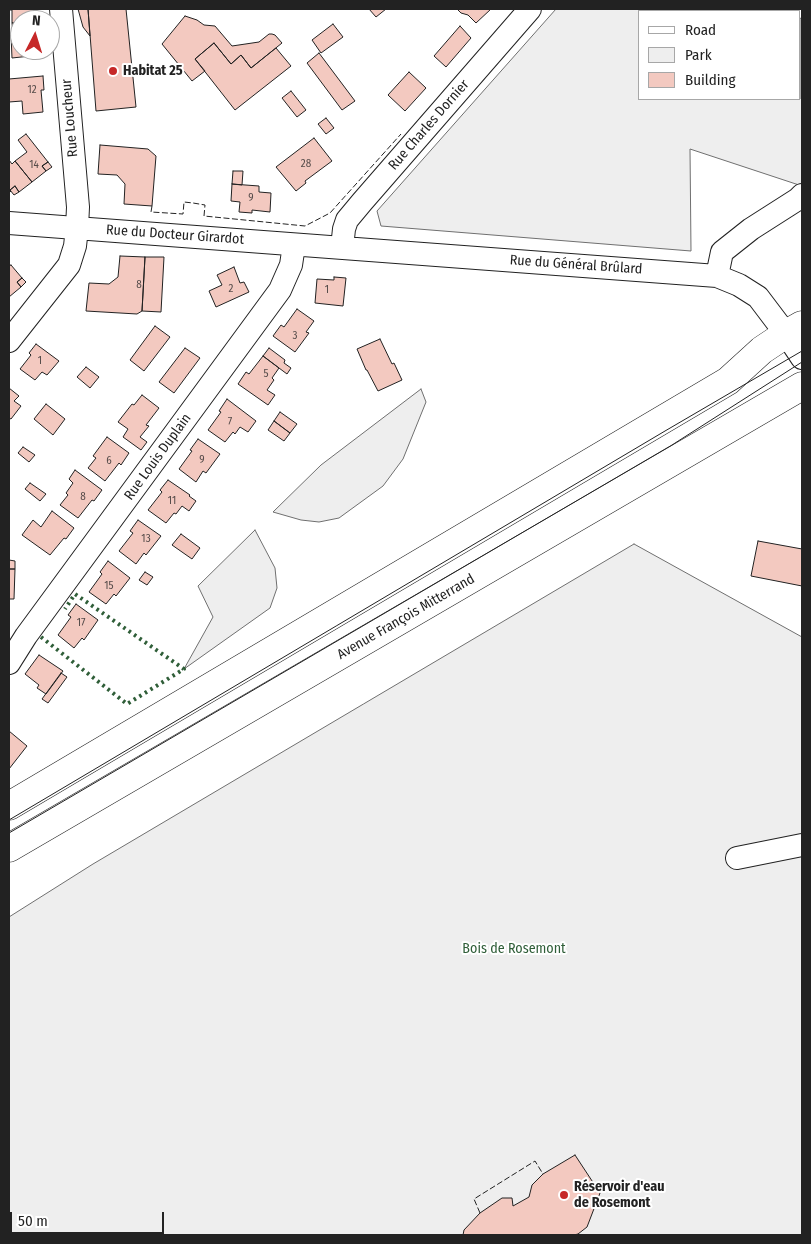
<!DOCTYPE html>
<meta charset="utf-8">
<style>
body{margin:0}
#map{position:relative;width:811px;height:1244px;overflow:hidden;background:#fff;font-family:"Fira Sans Condensed",sans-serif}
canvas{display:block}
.frame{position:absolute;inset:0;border:10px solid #222;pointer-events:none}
.legend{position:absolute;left:638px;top:10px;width:162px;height:90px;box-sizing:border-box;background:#fff;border:1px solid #a7a7a7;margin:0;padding:6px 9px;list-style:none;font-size:15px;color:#222}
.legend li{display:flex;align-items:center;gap:10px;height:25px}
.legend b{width:25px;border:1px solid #a7a7a7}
.north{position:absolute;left:10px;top:10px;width:50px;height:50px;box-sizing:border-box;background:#fff;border:1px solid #a7a7a7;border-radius:50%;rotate:5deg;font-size:14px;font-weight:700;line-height:20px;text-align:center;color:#222}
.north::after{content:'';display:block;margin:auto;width:18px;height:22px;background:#c62828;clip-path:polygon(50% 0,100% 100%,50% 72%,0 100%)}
.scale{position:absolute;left:10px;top:1212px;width:154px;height:22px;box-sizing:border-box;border:2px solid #222;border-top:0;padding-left:6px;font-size:15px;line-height:18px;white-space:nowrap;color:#222;-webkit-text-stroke:4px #fff;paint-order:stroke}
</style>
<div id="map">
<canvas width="811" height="1244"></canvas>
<div class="frame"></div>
<ul class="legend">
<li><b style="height:6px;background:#fff"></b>Road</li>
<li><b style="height:14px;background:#eee"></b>Park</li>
<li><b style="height:14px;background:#f3c9c0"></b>Building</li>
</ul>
<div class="north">N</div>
<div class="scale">50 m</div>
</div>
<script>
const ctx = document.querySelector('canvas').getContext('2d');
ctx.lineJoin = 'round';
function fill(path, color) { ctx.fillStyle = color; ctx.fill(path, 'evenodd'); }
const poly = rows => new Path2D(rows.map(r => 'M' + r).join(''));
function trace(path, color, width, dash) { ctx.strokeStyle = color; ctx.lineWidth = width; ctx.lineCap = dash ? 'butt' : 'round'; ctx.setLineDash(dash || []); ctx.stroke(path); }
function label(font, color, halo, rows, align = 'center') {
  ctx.font = font + ' "Fira Sans Condensed",sans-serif'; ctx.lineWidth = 4; ctx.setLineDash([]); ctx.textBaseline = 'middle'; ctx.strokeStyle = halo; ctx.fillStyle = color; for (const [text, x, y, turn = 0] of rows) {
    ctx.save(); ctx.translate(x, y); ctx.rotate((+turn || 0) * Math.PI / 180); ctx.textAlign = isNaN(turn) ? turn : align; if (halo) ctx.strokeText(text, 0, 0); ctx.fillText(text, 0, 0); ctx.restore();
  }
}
const green = poly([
 [556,9,776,9,782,11,640,11,640,99,800,99,800,18,802,19,802,186,690,149,691,251,381,226,377,211,556,9],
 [421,389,426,402,403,459,383,486,339,518,319,522,301,520,273,512,321,465,421,389],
 [255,530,275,568,277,588,270,608,184,669,213,617,198,586,255,530],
 [634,544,802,637,802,1235,9,1235,9,917,93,864,634,544]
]);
fill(green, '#eee');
trace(green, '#6f6f6f', 1);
const building = poly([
 [9,9,34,9,34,20,20,20,20,22,12,23,12,10,9,10,9,9],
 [78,9,88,9,90,36,83,27,78,9],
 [88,9,126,9,136,107,96,111,88,9],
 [369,9,386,9,376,17,369,9],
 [457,9,491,9,476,23,468,15,461,13,457,9],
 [185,16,197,20,204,25,215,26,232,46,259,42,269,34,272,34,275,35,282,43,251,68,241,55,231,64,214,43,195,59,205,71,192,81,162,44,185,16],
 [20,22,20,50,40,50,40,55,12,58,11,35,13,34,12,23,20,22],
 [333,24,343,37,321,53,312,40,333,24],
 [460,26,471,38,446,67,434,56,460,26],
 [214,43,231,64,241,55,251,68,276,48,291,66,235,110,195,59,214,43],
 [319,53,355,101,342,110,307,63,319,53],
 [409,72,426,88,405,111,388,95,409,72],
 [43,76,44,90,41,90,43,112,23,114,22,101,9,102,9,79,43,76],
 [291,91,306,110,297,117,282,98,291,91],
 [326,118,334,128,326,134,318,124,326,118],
 [26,134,48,162,42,166,46,171,32,182,15,161,27,152,18,140,26,134],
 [314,138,332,161,305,181,306,183,296,191,276,167,314,138],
 [100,145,148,149,156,156,152,206,124,204,125,184,117,175,98,174,100,145],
 [9,160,12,164,15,161,32,182,19,192,15,186,10,190,11,191,9,193,9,160],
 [48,162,52,167,46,171,42,166,48,162],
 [233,171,243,171,242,185,232,184,233,171],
 [232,184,259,186,259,192,271,193,270,212,252,210,252,213,239,212,240,202,231,201,232,184],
 [15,186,19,192,14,195,10,190,15,186],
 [120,256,145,257,142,311,137,314,86,311,89,283,109,284,118,277,120,256],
 [145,257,164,257,161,312,142,311,145,257],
 [11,265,22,278,17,282,21,287,9,297,9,266,11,265],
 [234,267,240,283,244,282,249,292,216,307,209,291,222,285,217,275,234,267],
 [334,277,346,278,343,306,315,303,317,279,334,280,334,277],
 [22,278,26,282,21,287,17,282,22,278],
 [297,309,314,321,306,332,309,333,295,352,273,336,281,325,284,327,297,309],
 [155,326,170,337,144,371,130,360,155,326],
 [380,339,392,364,394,363,402,380,378,391,367,370,366,370,357,349,380,339],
 [36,344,59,361,47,375,42,372,35,380,20,369,31,355,29,353,36,344],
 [185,348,200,358,174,393,159,382,185,348],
 [269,348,285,360,284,363,291,368,287,374,263,356,269,348],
 [263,356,279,368,272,378,274,380,267,390,275,395,268,405,238,384,246,372,249,374,263,356],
 [86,367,99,377,90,388,77,377,86,367],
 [9,388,19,396,14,401,21,406,11,419,9,418,9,388],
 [142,395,159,408,146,425,149,426,140,437,147,442,141,450,123,437,128,429,118,422,132,404,134,405,142,395],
 [227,399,256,421,248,432,240,427,235,434,233,432,225,442,208,430,221,412,219,411,227,399],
 [46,404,65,419,53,435,34,419,46,404],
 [280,412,297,424,290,433,274,421,280,412],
 [274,421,290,433,284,441,268,430,274,421],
 [107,437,129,453,121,465,119,463,105,481,88,468,96,458,93,456,107,437],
 [198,439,220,454,206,473,203,471,196,482,179,469,192,451,190,450,198,439],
 [23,447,35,455,29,462,18,453,23,447],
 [75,470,102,490,94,501,92,500,78,518,60,505,68,495,66,493,73,483,69,479,75,470],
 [168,480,190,495,189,496,196,501,189,511,182,506,176,514,174,513,166,523,148,510,162,492,160,490,168,480],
 [30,483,46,494,40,501,25,489,30,483],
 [52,511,74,528,66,539,64,538,50,555,22,535,33,520,41,527,52,511],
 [138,520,161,536,146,555,144,553,136,564,119,551,133,533,130,531,138,520],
 [181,534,200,548,192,559,172,545,181,534],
 [758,541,802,549,802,586,751,576,758,541],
 [9,560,15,561,15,569,9,569,9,560],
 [108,561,130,578,116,596,114,594,106,604,89,592,102,574,100,572,108,561],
 [9,569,15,569,14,599,9,599,9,569],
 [145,572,153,577,147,585,139,580,145,572],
 [76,604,98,620,84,640,82,638,74,648,58,635,71,617,68,615,76,604],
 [39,655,63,671,46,694,37,688,39,685,25,674,39,655],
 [61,673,67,677,48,703,42,699,61,673],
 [9,731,27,746,9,769,9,731],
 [575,1155,600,1193,587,1227,578,1234,574,1235,463,1235,464,1230,480,1213,502,1198,512,1198,513,1206,529,1197,532,1185,543,1174,575,1155]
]);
fill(building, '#f3c9c0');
trace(building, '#222', 1);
const minor = poly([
 [9,223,717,276,739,285,758,297,786,334,802,358],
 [342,248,344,229,347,220,362,202,530,9],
 [717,276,722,252,751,229,798,199,802,195],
 [9,341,69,265,75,246,77,228,78,207,61,9],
 [9,663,26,636,280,290,291,265,294,245],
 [737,858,802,845]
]);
const major = poly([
 [9,806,728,381,762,350,786,334,802,325],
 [9,848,802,386]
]);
trace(minor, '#222', 24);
trace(major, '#222', 29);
trace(minor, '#fff', 22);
trace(major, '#fff', 28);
trace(poly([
 [9,820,665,431,802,351],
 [9,833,672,445,802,362]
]), '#222', 1);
trace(poly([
 [41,637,127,704,184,669,75,594,65,609]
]), '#2f5e38', 4, [2.5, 4]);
trace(poly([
 [152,206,151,212,183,214,184,202,193,203,205,205,204,216,305,226,330,213,401,134],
 [480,1213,474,1199,535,1161,543,1174]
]), '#222', 1, [6, 2.5]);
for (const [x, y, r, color] of [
 [113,71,5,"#c62828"],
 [564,1195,5,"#c62828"]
]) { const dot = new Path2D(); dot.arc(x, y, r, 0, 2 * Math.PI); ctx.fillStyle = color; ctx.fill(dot); trace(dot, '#fff', 2); }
label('11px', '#564c4a', null, [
 ["12",32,90],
 ["28",306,164],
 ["14",34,165],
 ["9",251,198],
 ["8",139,285],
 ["2",231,289],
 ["1",327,290],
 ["3",295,336],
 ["1",40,361],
 ["5",266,374],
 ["7",230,422],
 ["9",202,460],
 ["6",109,461],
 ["8",83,497],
 ["11",172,501],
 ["13",146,539],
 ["15",109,586],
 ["17",81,623]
]);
label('bold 14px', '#222', '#fff', [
 ["Habitat 25",123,71],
 ["Réservoir d'eau",574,1187],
 ["de Rosemont",574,1203]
], 'left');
label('14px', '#222', '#fff', [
 ["Rue Loucheur",70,118,-95],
 ["Rue Charles Dornier",429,125,-49],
 ["Rue du Docteur Girardot",175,235,4],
 ["Rue du Général Brûlard",576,265,4],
 ["Rue Louis Duplain",158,457,-54],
 ["Avenue François Mitterrand",406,617,-30]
]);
label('14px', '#2f5e38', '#fff', [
 ["Bois de Rosemont",514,949]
]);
</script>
